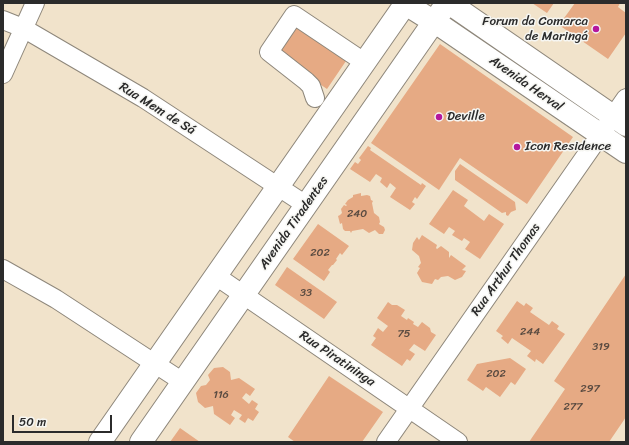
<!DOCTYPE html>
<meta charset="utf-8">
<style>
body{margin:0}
#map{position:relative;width:629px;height:445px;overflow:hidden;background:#f1e3cb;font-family:Sriracha,sans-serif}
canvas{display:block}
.frame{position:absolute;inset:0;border:4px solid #2b2b2b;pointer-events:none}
.scale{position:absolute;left:12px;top:415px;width:100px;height:18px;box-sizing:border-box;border:2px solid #2b2b2b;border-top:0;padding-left:5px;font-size:12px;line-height:14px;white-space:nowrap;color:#2b2b2b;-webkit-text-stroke:3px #f6f6f2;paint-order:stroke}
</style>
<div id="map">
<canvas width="629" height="445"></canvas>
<div class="frame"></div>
<div class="scale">50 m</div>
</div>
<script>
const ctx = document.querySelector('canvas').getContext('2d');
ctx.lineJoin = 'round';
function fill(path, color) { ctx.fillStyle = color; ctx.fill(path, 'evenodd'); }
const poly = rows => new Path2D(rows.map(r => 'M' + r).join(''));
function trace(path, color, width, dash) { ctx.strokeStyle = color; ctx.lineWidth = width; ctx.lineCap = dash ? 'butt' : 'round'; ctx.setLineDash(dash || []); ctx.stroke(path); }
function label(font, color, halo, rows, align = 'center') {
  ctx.font = font + ' Sriracha,sans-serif'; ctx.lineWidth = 3; ctx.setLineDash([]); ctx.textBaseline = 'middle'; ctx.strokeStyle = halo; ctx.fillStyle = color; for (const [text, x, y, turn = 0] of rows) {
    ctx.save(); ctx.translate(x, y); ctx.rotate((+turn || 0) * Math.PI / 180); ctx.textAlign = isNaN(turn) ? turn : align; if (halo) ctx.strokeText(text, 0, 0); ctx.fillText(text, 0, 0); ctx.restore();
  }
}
fill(poly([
 [532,3,554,3,547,13],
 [575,3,620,3,618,7,626,13,626,33,608,59,559,25],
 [294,25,346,61,327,89,274,53],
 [440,44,573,137,527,204,460,158,439,190,371,143],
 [368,146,371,148,370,150,421,185,422,183,426,186,417,199,415,197,412,202,415,204,410,210,390,197,396,188,390,183,387,188,380,182,382,178,376,174,370,182,350,169,355,162,358,164,361,160,359,158],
 [460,164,515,202,516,210,511,212,508,216,506,215,506,212,502,213,455,180,455,171],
 [453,190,468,200,464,206,484,221,489,214,504,224,480,259,465,249,470,242,464,238,462,241,452,235,455,231,449,227,444,234,429,224],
 [361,193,361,196,367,195,370,196,371,200,373,201,372,203,374,213,379,217,380,222,379,224,384,227,385,230,383,234,379,234,375,230,369,233,363,229,352,231,351,233,350,231,345,231,343,229,342,223,340,224,338,216,340,215,342,213,341,209,344,205,346,206,347,205,345,204,348,200,353,197,353,195],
 [318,224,349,246,342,255,340,253,336,259,337,260,333,265,332,265,328,270,330,272,324,281,293,259],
 [422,235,437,245,436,248,437,249,441,246,449,252,449,258,451,255,466,266,462,270,466,271,462,277,455,280,448,276,441,277,438,280,435,279,432,284,422,282,417,273,420,268,418,267,421,263,419,256,412,250,413,243,417,237,419,240],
 [287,267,337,302,324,319,275,285],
 [626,274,626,417,609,442,529,442,565,389,554,381],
 [517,301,524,306,526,303,533,308,530,312,549,325,552,321,559,326,557,329,565,334,543,364,536,359,535,362,527,356,531,351,512,338,508,344,501,338,503,336,496,331],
 [388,302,392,305,397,305,405,310,401,316,407,320,408,318,414,322,413,324,418,327,422,322,430,328,431,332,436,335,425,351,414,344,409,350,415,354,410,361,407,359,402,366,371,345,376,338,373,336,378,328,383,332,388,326,377,318],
 [510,358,526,369,515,385,511,382,500,397,486,387,483,391,467,380,477,364],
 [223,367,230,372,231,380,239,378,255,389,250,396,246,393,242,398,249,404,252,400,258,404,255,409,259,412,253,421,248,418,245,423,239,419,242,415,234,410,231,415,235,418,230,425,214,414,213,406,205,408,198,402,196,393,201,386,206,385,210,380,208,375,214,368],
 [329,376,383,412,362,442,295,442,288,437],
 [180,428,200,442,170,442]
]), '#e6aa84');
const minor = poly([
 [3,20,23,28,143,98,306,205],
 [3,74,35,3],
 [315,98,311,86,306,81,269,52,294,15,364,62],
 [3,269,56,299,183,382],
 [216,276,458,442],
 [386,442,626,98]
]);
const major = poly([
 [404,3,444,28,626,152],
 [449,3,626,125],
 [100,442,406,3],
 [141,442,447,3]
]);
trace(minor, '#8e877b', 20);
trace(major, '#8e877b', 24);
trace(minor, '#fff', 18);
trace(major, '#fff', 22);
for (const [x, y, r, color] of [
 [596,29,4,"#b5179e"],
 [439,117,4,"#b5179e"],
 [517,147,4,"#b5179e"]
]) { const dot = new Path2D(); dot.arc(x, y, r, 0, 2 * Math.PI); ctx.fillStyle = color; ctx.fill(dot); trace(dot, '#f6f6f2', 1.5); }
label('11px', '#5a4b41', null, [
 ["240",357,214],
 ["202",320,253],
 ["33",306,293],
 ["244",530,332],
 ["75",404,334],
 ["319",601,347],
 ["202",496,374],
 ["297",590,389],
 ["116",221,395],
 ["277",573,407]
]);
label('13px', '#2b2b2b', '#f6f6f2', [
 ["Forum da Comarca",588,22,"right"],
 ["de Maringá",588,37,"right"],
 ["Deville",447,117],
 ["Icon Residence",525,147]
], 'left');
label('13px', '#2b2b2b', '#f6f6f2', [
 ["Avenida Herval",526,84,35],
 ["Rua Mem de Sá",157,109,32],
 ["Avenida Tiradentes",294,223,-55],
 ["Rua Arthur Thomas",506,270,-55],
 ["Rua Piratininga",337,359,34]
]);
</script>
